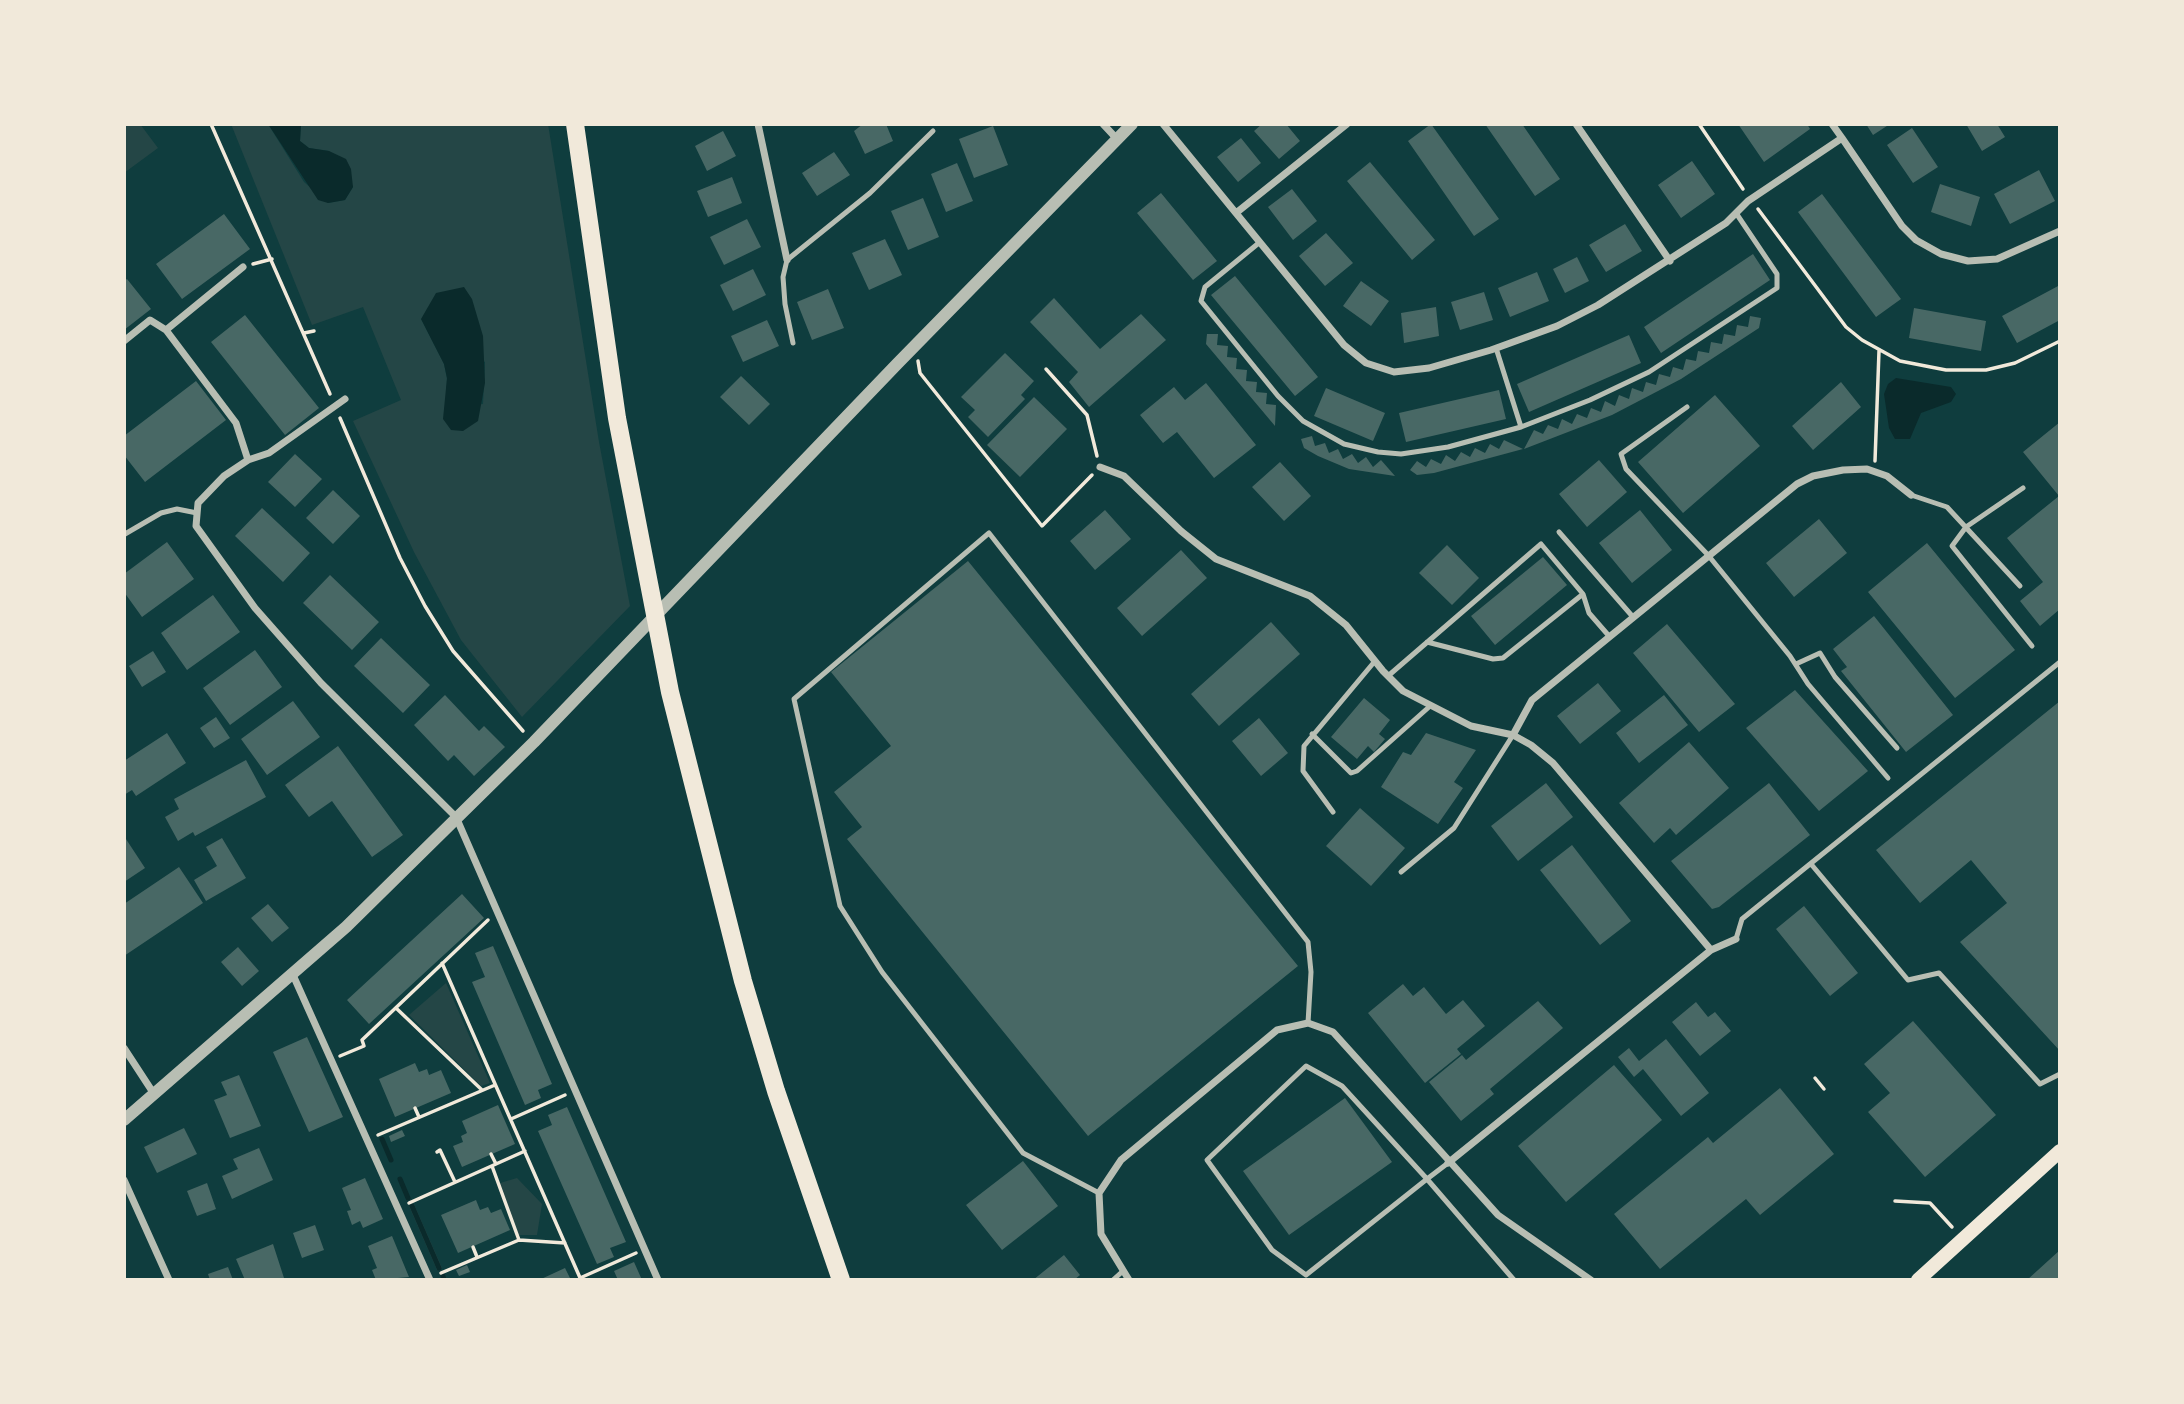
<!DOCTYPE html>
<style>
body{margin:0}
#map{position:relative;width:2184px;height:1404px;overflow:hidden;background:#0f3d3e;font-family:"Roboto Condensed",sans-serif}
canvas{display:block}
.frame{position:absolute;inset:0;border:126px solid #f1e9da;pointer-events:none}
</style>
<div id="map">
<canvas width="2184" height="1404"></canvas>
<div class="frame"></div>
</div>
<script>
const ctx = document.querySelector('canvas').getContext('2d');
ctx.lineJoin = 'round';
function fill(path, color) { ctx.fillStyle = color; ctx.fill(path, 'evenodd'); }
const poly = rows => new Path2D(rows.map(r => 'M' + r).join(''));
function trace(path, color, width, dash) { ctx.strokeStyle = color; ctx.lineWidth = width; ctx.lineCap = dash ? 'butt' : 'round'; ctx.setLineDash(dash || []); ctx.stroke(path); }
fill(poly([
 [124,124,140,124,158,148,124,173],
 [231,124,268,124,304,182,328,203,345,200,353,187,329,151,309,148,300,141,301,124,548,124,599,442,630,606,522,717,461,640,414,552,353,421,401,400,363,307,312,325],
 [421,319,485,362,483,404,446,408,447,379,444,364],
 [446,983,490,1083,481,1086,409,1015],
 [517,1178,542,1204,537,1235,519,1235,509,1208,500,1183],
 [414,1204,442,1268,437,1270,409,1206]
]), '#244646');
fill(poly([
 [268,124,301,124,300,141,309,148,329,151,346,159,351,169,353,187,345,200,328,203,318,200],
 [464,287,472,299,483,336,485,383,478,421,463,431,451,430,443,419,447,378,444,364,421,319,436,293],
 [1896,378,1951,387,1956,394,1951,402,1921,413,1910,439,1895,439,1889,428,1884,394,1888,384]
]), '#0a2a2b');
trace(poly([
 [382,1139,391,1160],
 [400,1179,408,1198],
 [412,1206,439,1268],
 [443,1276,444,1280]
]), '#0a2a2b', 5);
fill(poly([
 [863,124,886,124,893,141,865,154,854,131],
 [1262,124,1286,124,1300,141,1279,159,1254,131],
 [1431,124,1499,219,1474,236,1408,141],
 [1485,124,1522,124,1560,179,1535,196],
 [1738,124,1807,124,1810,129,1764,162],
 [1866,124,1890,124,1873,135],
 [1966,124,1997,124,2005,137,1982,151],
 [993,126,1008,165,974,178,959,139],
 [1912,128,1938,167,1913,183,1887,145],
 [723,131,736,156,707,171,695,146],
 [1241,138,1261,163,1238,182,1217,157],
 [834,152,850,175,817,196,802,173],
 [1692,161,1715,194,1681,218,1658,185],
 [1370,162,1435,240,1412,260,1347,181],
 [957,163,973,201,946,212,931,174],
 [2039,170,2055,201,2010,224,1994,194],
 [732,177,742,203,708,217,697,191],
 [1940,184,1980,197,1971,226,1931,212],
 [1292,189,1317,221,1293,240,1268,207],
 [1161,193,1217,261,1193,280,1137,213],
 [1822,194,1901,299,1876,317,1798,212],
 [923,198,939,237,908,250,891,211],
 [224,214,250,249,182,299,156,264],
 [747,219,761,247,724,265,710,237],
 [1625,224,1642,251,1606,272,1589,245],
 [1326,233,1353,263,1325,286,1299,256],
 [885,239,902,275,869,290,852,253],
 [1753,254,1770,280,1661,353,1644,327],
 [1577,257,1589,281,1565,293,1553,269],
 [753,269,766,295,733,311,720,285],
 [1537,272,1549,301,1510,317,1498,288],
 [1235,276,1318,377,1295,396,1211,295],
 [127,279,151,309,124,330,124,281],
 [1361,281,1389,301,1371,326,1343,306],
 [2060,285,2060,320,2017,343,2002,316],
 [828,289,844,328,812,340,797,302],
 [1484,292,1493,320,1460,330,1451,302],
 [1054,298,1100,349,1141,314,1166,340,1089,407,1069,382,1078,372,1030,322],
 [1436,307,1439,336,1404,343,1401,313],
 [1914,308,1986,321,1981,351,1909,338],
 [245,315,319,408,285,435,211,342],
 [1750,316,1761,318,1759,328,1681,379,1612,415,1524,449,1534,430,1543,434,1548,425,1558,429,1562,419,1572,424,1577,414,1587,418,1591,408,1601,412,1605,401,1615,406,1619,395,1629,399,1632,388,1643,392,1646,382,1656,385,1659,374,1670,377,1673,367,1683,370,1686,359,1696,361,1698,351,1709,353,1711,342,1722,344,1724,334,1735,336,1737,325,1748,327],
 [767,320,779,346,743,362,731,336],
 [1207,334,1218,334,1217,345,1228,346,1227,357,1237,358,1236,369,1247,370,1246,381,1257,382,1256,392,1267,393,1266,404,1276,405,1275,426,1206,344],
 [1629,335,1641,363,1529,412,1517,384],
 [1005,353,1034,381,1021,395,1025,399,988,437,968,417,975,410,961,397],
 [741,376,770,404,749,425,720,397],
 [196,381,226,420,145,482,124,455,124,436],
 [1841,382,1861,407,1813,450,1792,426],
 [1206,383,1256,445,1214,478,1177,432,1163,443,1140,415,1174,387,1185,400],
 [1326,388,1385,413,1373,441,1314,416],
 [1499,390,1506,419,1406,442,1399,413],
 [1715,395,1760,446,1683,513,1638,462],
 [1034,397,1067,429,1020,477,987,445],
 [2060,422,2060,609,2040,626,2020,601,2043,582,2007,538,2059,496,2023,452],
 [1312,436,1315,446,1325,443,1329,453,1338,449,1343,459,1352,454,1358,463,1366,457,1373,467,1381,460,1395,476,1349,469,1318,456,1304,448,1301,439],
 [1504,440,1523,449,1434,473,1417,475,1410,470,1417,461,1426,467,1431,459,1441,464,1446,455,1455,461,1461,452,1470,457,1475,448,1485,453,1490,444,1499,449],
 [295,454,322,479,295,507,268,482],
 [1599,460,1627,492,1587,527,1559,494],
 [1280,462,1311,496,1284,521,1252,487],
 [333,490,360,516,333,544,306,518],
 [262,508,310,553,283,582,235,536],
 [1105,510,1131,539,1095,570,1070,541],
 [1640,510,1672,550,1632,583,1599,543],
 [1819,519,1847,553,1794,597,1766,563],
 [167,542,194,579,142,617,124,592,124,574],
 [1927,543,2015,650,1955,698,1868,592],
 [1447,545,1479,578,1452,605,1419,573],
 [1181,550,1207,578,1142,636,1117,608],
 [1543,557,1567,585,1495,645,1471,616],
 [968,561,1298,966,1088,1136,847,839,862,827,834,792,891,746,831,672],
 [330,575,379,622,352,650,303,603],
 [213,595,240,632,187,670,161,633],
 [1874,616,1953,715,1906,752,1841,671,1847,667,1833,649],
 [1271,622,1300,654,1219,726,1191,694],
 [1667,624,1735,704,1699,732,1633,653],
 [381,638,430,685,403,713,354,666],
 [255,650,282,687,230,725,203,688],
 [153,651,166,672,142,687,129,666],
 [1598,683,1621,711,1580,744,1557,716],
 [1795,690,1868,771,1819,811,1746,728],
 [445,695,479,731,484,726,505,747,474,776,454,755,448,761,414,725],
 [1664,695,1688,725,1639,763,1616,733],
 [1364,698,1390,720,1379,734,1385,739,1374,752,1368,746,1357,759,1331,737],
 [293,701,320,737,267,775,241,739],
 [2060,701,2060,1051,1960,942,2007,903,1971,860,1920,903,1876,850],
 [216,717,230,738,214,748,200,728],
 [1259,718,1288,753,1261,776,1232,741],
 [167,733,186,763,136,796,132,790,124,795,124,761],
 [1426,733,1476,750,1454,782,1463,788,1438,824,1381,787,1403,752,1411,755],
 [1689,742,1729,788,1676,835,1670,828,1654,843,1619,803],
 [338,746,403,835,372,857,332,801,309,817,285,785],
 [246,760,266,797,195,836,193,832,178,841,165,817,179,809,174,799],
 [1546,783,1573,817,1518,861,1491,826],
 [1769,783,1810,835,1719,907,1712,909,1671,861],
 [1360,808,1405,848,1371,886,1326,846],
 [124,836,145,868,124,882],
 [222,838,246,878,206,901,194,880,217,866,206,847],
 [1572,845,1631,921,1600,945,1540,870],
 [179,867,203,903,124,956,124,904],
 [462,894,484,918,369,1024,347,1000],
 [268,904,289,928,272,942,251,918],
 [1804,906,1858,973,1830,996,1776,929],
 [493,946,552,1084,538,1090,541,1098,525,1105,472,982,485,977,475,953],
 [238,947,259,971,242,986,221,962],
 [1403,984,1413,996,1424,987,1446,1014,1463,1000,1485,1026,1457,1049,1461,1054,1425,1083,1368,1013],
 [1538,1001,1563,1028,1490,1089,1494,1094,1461,1121,1429,1082,1462,1055,1466,1060],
 [1696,1002,1708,1017,1715,1012,1731,1031,1700,1056,1672,1022],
 [1913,1021,1996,1115,1925,1177,1868,1112,1890,1093,1864,1064],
 [307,1037,343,1117,309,1132,273,1052],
 [1666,1039,1709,1093,1681,1116,1643,1069,1634,1077,1618,1057,1629,1048,1639,1061],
 [415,1063,419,1072,427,1069,429,1075,441,1070,451,1093,395,1117,379,1079],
 [1614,1065,1662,1120,1566,1202,1518,1146],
 [239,1075,261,1126,230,1138,214,1100,227,1095,221,1082],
 [1780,1088,1834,1154,1760,1215,1746,1199,1660,1269,1614,1214,1708,1137,1713,1143],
 [1345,1098,1392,1162,1289,1235,1243,1171],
 [498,1105,515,1144,462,1167,453,1146,463,1142,461,1136,467,1133,462,1121],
 [567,1107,626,1242,610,1248,614,1257,597,1264,538,1131,552,1125,548,1115],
 [184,1128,197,1154,157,1173,144,1147],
 [402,1130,405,1136,391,1142,389,1136],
 [259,1148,273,1180,232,1199,222,1176,238,1169,233,1159],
 [1023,1161,1058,1206,1002,1250,966,1205],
 [365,1178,383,1219,363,1228,360,1221,352,1225,347,1211,351,1210,342,1188],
 [207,1183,216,1209,197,1216,187,1191],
 [476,1200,480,1210,488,1207,491,1213,501,1209,510,1230,458,1253,441,1215],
 [315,1225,324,1250,302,1258,293,1233],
 [392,1236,409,1277,376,1280,372,1270,377,1268,368,1246],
 [273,1244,284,1278,245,1280,236,1259],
 [2060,1250,2060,1280,2027,1280],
 [1064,1255,1080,1275,1074,1280,1033,1280],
 [634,1262,642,1280,618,1280,614,1271],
 [467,1265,470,1272,459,1276,456,1270],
 [228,1267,233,1280,210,1280,208,1274],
 [565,1268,571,1280,539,1280]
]), '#486865');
trace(poly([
 [211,124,330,394],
 [1699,124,1743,189],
 [1758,209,1846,327,1862,340,1900,361,1946,370,1986,370,2015,363,2060,341],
 [253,264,272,259],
 [304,333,314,331],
 [918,361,920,373,1042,526,1092,475],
 [1046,369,1087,415,1097,456],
 [340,418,400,558,425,606,453,651,523,731],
 [1875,461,1879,351],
 [442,963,581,1280],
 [396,1008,482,1090],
 [340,1056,364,1046,362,1040,488,920],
 [1815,1078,1824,1089],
 [415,1108,419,1117],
 [511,1119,565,1095],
 [378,1135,495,1085],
 [437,1152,440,1150,455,1182],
 [491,1154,496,1164],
 [492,1166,519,1240],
 [1895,1201,1930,1203,1952,1227],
 [409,1203,525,1151],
 [473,1247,477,1257],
 [441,1273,519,1240,565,1243],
 [580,1278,636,1253]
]), '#f1e9da', 3.5);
trace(poly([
 [1260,242,1205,287,1201,301,1278,396,1303,421,1344,444,1378,452,1401,454,1448,447,1521,427],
 [793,343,785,304,783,277,787,260,870,193,933,131],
 [1496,348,1521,427,1590,400,1649,372,1777,288,1777,274,1736,213],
 [1687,407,1621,454,1626,469,1708,555,1790,656,1808,684,1888,778],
 [2023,488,1966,527,1952,546,2032,646],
 [1911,495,1947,507,2020,586],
 [1559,532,1633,617],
 [125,534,161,513,177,509,197,513],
 [1427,642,1493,659,1503,658,1583,594],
 [1796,664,1820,653,1835,677,1897,748],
 [1388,676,1541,544,1583,594,1589,613,1609,636],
 [1312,734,1351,773,1357,771,1429,707],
 [1333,812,1303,771,1304,746,1375,661],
 [1811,864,1908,980,1939,973,2040,1084,2060,1074],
 [1401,872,1454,828,1513,735],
 [1736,939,1742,919,2060,662],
 [1448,1163,1427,1179,1306,1275,1272,1250,1207,1160,1306,1066,1342,1086,1427,1179,1514,1280],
 [1099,1193,1023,1153,882,972,840,906,794,699,989,533,1308,942,1311,972,1308,1023],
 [1113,1280,1123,1271]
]), '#b8beb3', 5);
trace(poly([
 [758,124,787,260],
 [1103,124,1117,139],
 [1163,124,1344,345,1366,363,1394,372,1429,368,1491,350,1557,326,1598,305,1726,223,1748,201,1842,138,1902,226,1916,240,1941,254,1968,261,1997,259,2060,231],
 [1576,124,1670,261],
 [1832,124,1842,138],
 [1236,213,1347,124],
 [166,330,243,267],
 [124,341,150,320,166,330,236,423,248,460],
 [345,399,269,453,248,460,224,476,198,503,196,526,255,608,321,683,456,817,658,1280],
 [1100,467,1124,476,1181,531,1216,559,1310,596,1346,625,1383,671,1403,691,1471,726,1513,735,1531,745,1553,763,1711,950],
 [1513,735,1532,700,1797,484,1813,476,1843,470,1867,469,1887,476,1911,495],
 [293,975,430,1280],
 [124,1048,154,1094],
 [1448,1163,1711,950,1736,939],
 [124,1180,169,1280],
 [1129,1280,1101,1234,1099,1193,1121,1160,1277,1030,1308,1023,1333,1032,1498,1215,1591,1280]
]), '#b8beb3', 7);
trace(poly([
 [124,1120,346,927,534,742,897,364,1132,124]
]), '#b8beb3', 12);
trace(poly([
 [1918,1280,2060,1151]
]), '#f1e9da', 14);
trace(poly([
 [575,124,617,418,670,692,743,981,776,1091,841,1280]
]), '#f1e9da', 18);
</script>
